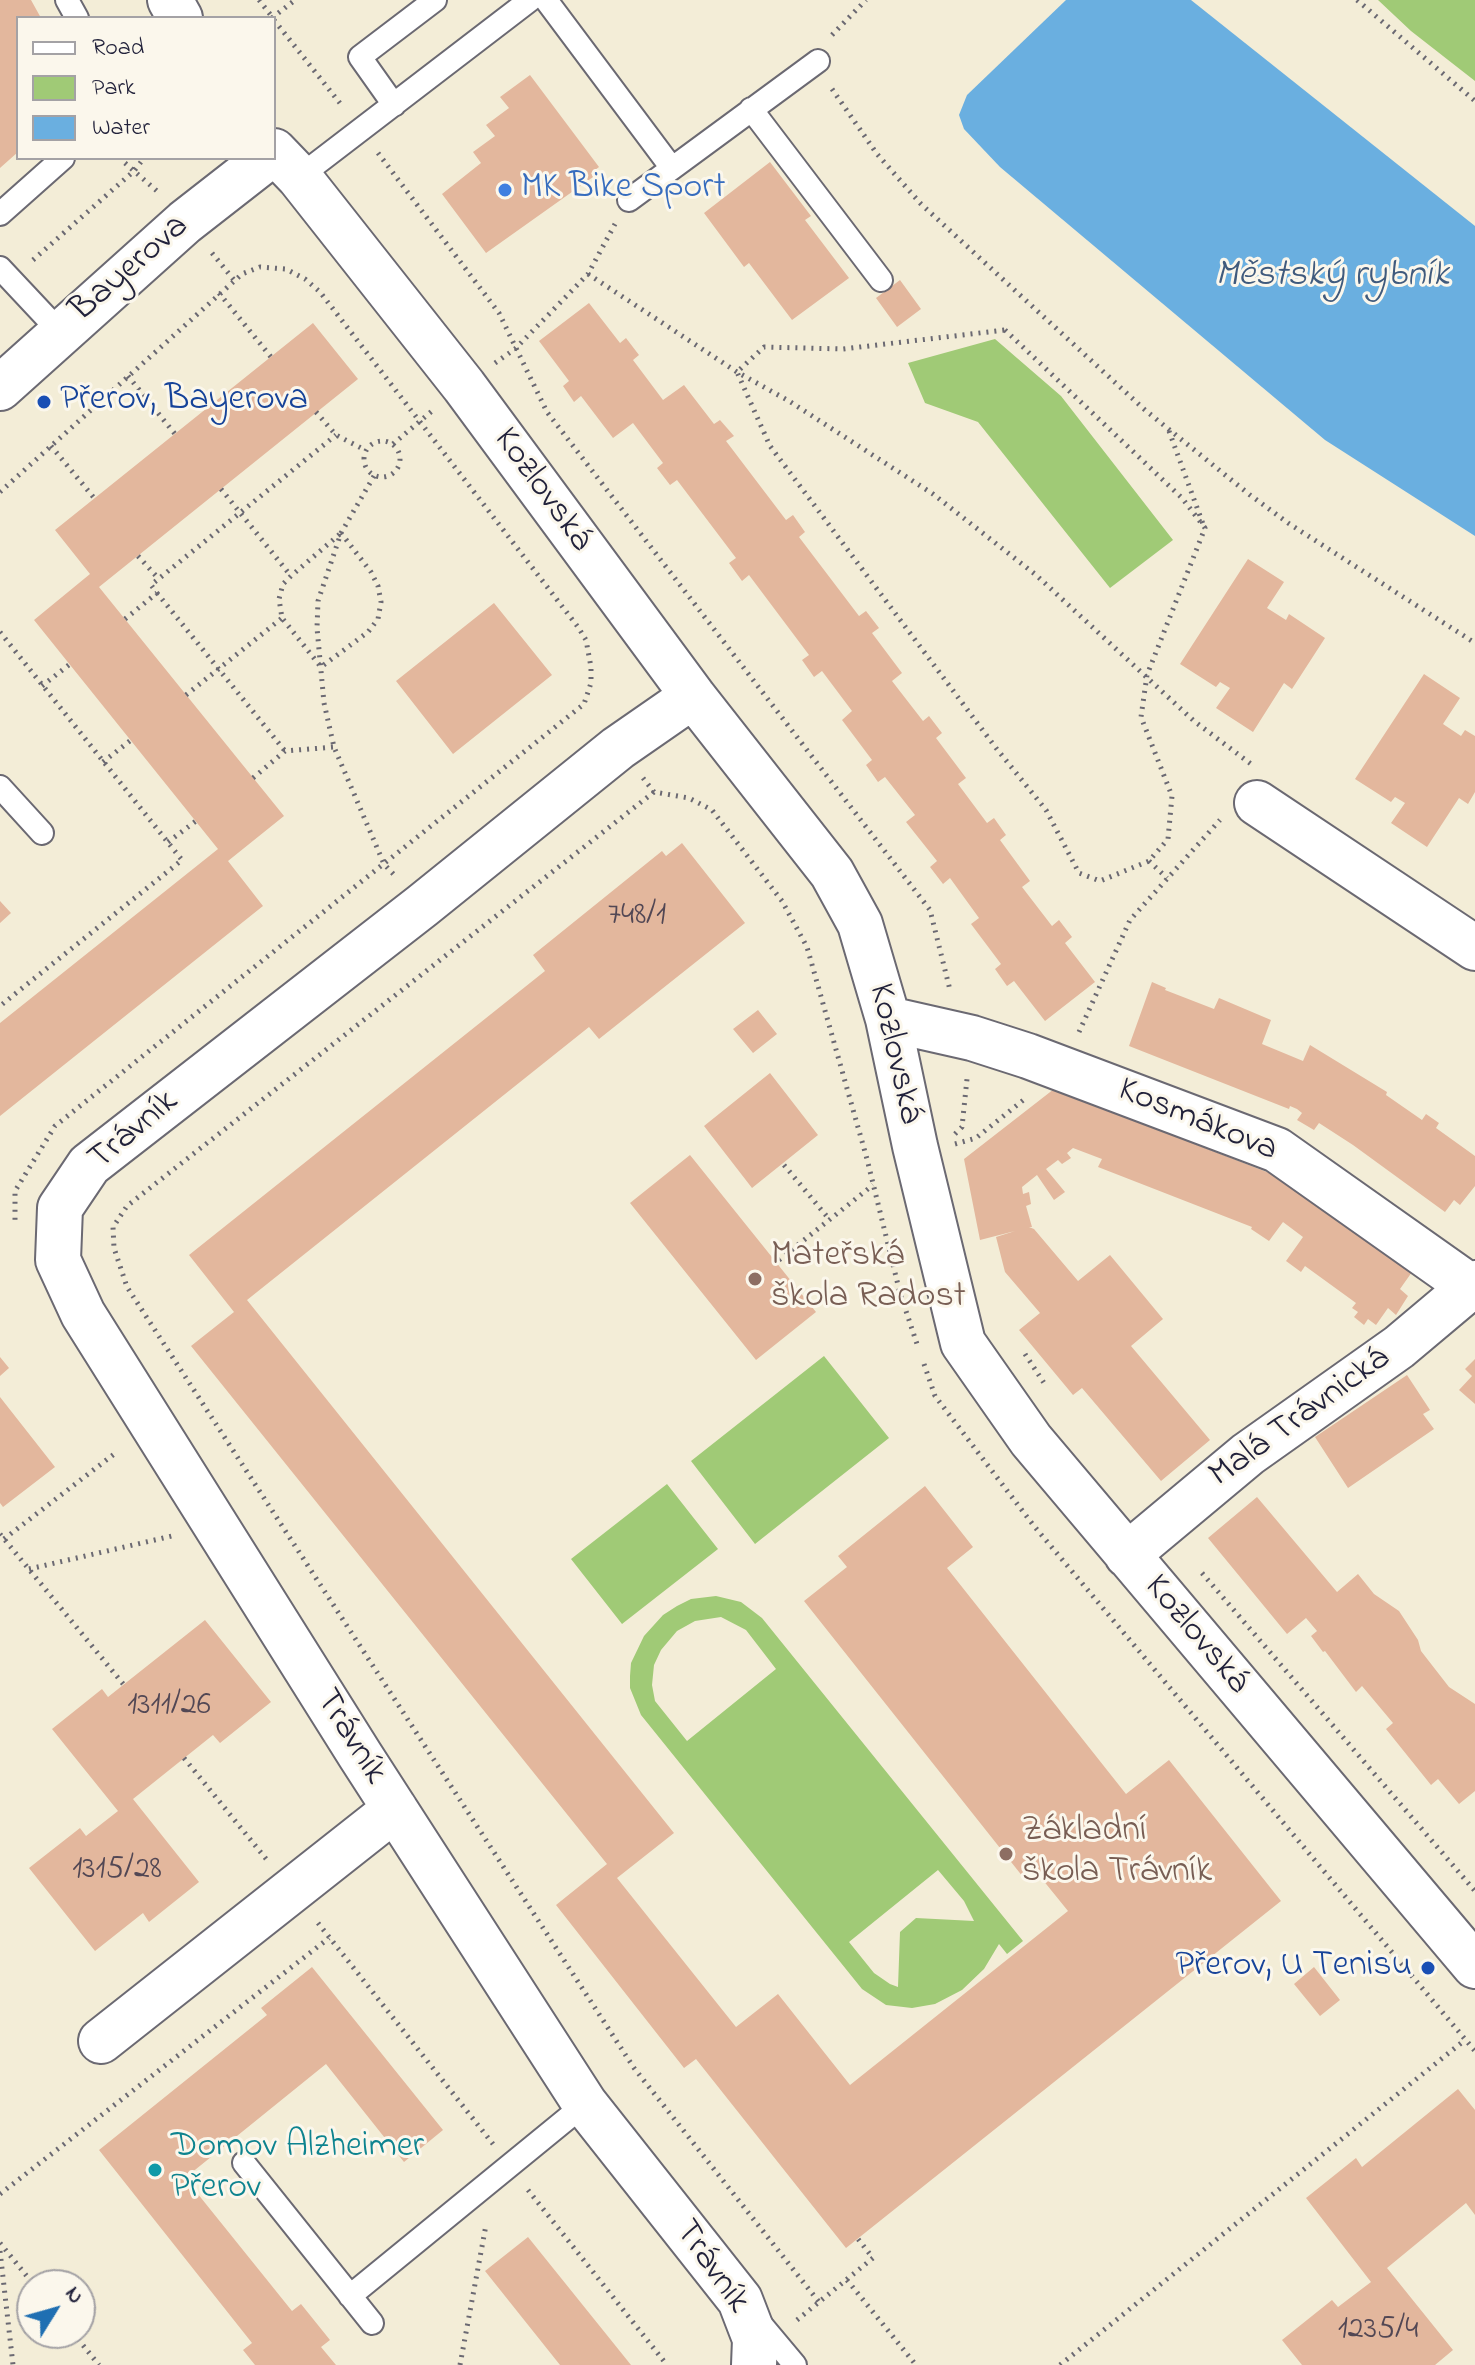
<!DOCTYPE html>
<meta charset="utf-8">
<style>
body{margin:0}
#map{position:relative;width:1475px;height:2365px;overflow:hidden;background:#f3edd7;font-family:"Indie Flower",sans-serif}
canvas{display:block}
.legend{position:absolute;left:16px;top:16px;width:260px;height:144px;box-sizing:border-box;background:#fbf7ec;border:2px solid #a4a2a5;margin:0;padding:10px 14px;list-style:none;font-size:24px;color:#22223b}
.legend li{display:flex;align-items:center;gap:16px;height:40px}
.legend b{width:40px;border:2px solid #a4a2a5}
.north{position:absolute;left:16px;top:2269px;width:80px;height:80px;box-sizing:border-box;background:#fbf7ec;border:2px solid #a4a2a5;border-radius:50%;rotate:53deg;font-size:22px;font-weight:700;line-height:32px;text-align:center;color:#22223b}
.north::after{content:'';display:block;margin:auto;width:28px;height:36px;background:#1f6fb2;clip-path:polygon(50% 0,100% 100%,50% 72%,0 100%)}
</style>
<div id="map">
<canvas width="1475" height="2365"></canvas>
<ul class="legend">
<li><b style="height:10px;background:#fff"></b>Road</li>
<li><b style="height:22px;background:#a0ca76"></b>Park</li>
<li><b style="height:22px;background:#6aafe0"></b>Water</li>
</ul>
<div class="north">N</div>
</div>
<script>
const ctx = document.querySelector('canvas').getContext('2d');
ctx.lineJoin = 'round';
function fill(path, color) { ctx.fillStyle = color; ctx.fill(path, 'evenodd'); }
const poly = rows => new Path2D(rows.map(r => 'M' + r).join(''));
function trace(path, color, width, dash) { ctx.strokeStyle = color; ctx.lineWidth = width; ctx.lineCap = dash ? 'butt' : 'round'; ctx.setLineDash(dash || []); ctx.stroke(path); }
function label(font, color, halo, rows, align = 'center') {
  ctx.font = font + ' "Indie Flower",sans-serif'; ctx.lineWidth = 6; ctx.setLineDash([]); ctx.textBaseline = 'middle'; ctx.strokeStyle = halo; ctx.fillStyle = color; for (const [text, x, y, turn = 0] of rows) {
    ctx.save(); ctx.translate(x, y); ctx.rotate((+turn || 0) * Math.PI / 180); ctx.textAlign = isNaN(turn) ? turn : align; if (halo) ctx.strokeText(text, 0, 0); ctx.fillText(text, 0, 0); ctx.restore();
  }
}
fill(poly([
 [1378,0,1475,0,1475,81,1411,31],
 [995,339,1061,396,1173,540,1110,588,978,422,925,403,908,363],
 [824,1356,889,1438,755,1544,691,1461],
 [667,1484,718,1549,622,1624,571,1559],
 [716,1596,741,1602,762,1618,1023,1941,1007,1954,999,1944,984,1969,962,1990,935,2004,912,2008,886,2005,862,1989,641,1715,630,1688,630,1676,631,1663,644,1636,663,1615,677,1606,691,1599],
 [721,1617,746,1630,776,1669,687,1741,655,1701,652,1685,654,1665,661,1650,677,1631,695,1621],
 [938,1870,964,1901,974,1921,916,1918,900,1932,898,1987,890,1984,874,1973,849,1942]
]), '#a0ca76');
fill(poly([
 [1066,0,1191,0,1475,226,1475,536,1325,440,1000,167,964,129,959,115,967,95]
]), '#6aafe0');
fill(poly([
 [0,0,31,0,41,18,18,18,18,152,0,168],
 [530,75,599,167,591,173,593,177,486,253,442,194,481,163,473,152,495,136,486,125,509,108,500,97],
 [770,162,811,216,805,220,849,278,792,320,749,263,744,267,704,213],
 [900,280,921,309,897,327,876,298],
 [589,303,620,343,626,338,639,355,633,360,663,400,684,385,714,424,720,420,734,436,726,441,786,520,793,515,805,532,799,537,859,616,866,611,879,628,872,633,902,673,892,681,923,721,929,716,942,733,936,738,966,778,958,784,987,823,994,818,1006,835,1000,840,1030,881,1022,887,1052,926,1059,920,1072,937,1065,943,1095,982,1045,1021,1014,981,1007,986,995,969,1001,964,971,924,979,918,950,878,943,884,930,867,937,861,906,822,915,815,885,777,878,782,866,765,872,760,842,720,852,711,822,671,814,677,802,660,809,655,749,575,742,581,729,563,736,558,677,480,670,485,657,468,663,463,633,423,613,438,581,396,574,402,563,386,569,381,539,341],
 [313,323,358,379,99,587,284,816,228,861,263,906,0,1116,0,1023,218,849,34,620,90,574,55,530],
 [1248,559,1284,582,1267,608,1286,620,1289,614,1325,638,1292,689,1284,683,1253,732,1216,708,1230,688,1220,682,1216,687,1180,664],
 [494,603,552,675,453,754,396,681],
 [1424,674,1460,698,1443,724,1461,736,1465,730,1475,736,1475,792,1468,804,1459,798,1427,847,1391,823,1405,803,1395,797,1391,802,1355,779],
 [682,843,745,923,599,1039,589,1027,247,1300,674,1833,617,1878,736,2027,778,1994,850,2085,1068,1911,1034,1869,1023,1877,804,1601,847,1567,838,1556,925,1486,973,1547,947,1568,1126,1794,1169,1760,1281,1901,846,2248,696,2059,684,2068,556,1905,607,1864,191,1346,234,1312,189,1255,545,971,533,955,662,851,666,856],
 [0,901,11,913,0,923],
 [1152,982,1166,988,1165,990,1214,1009,1219,998,1271,1020,1262,1044,1303,1061,1310,1045,1387,1092,1386,1095,1422,1120,1426,1114,1439,1123,1436,1128,1475,1156,1475,1186,1460,1205,1454,1200,1445,1212,1353,1145,1319,1123,1314,1130,1297,1120,1302,1113,1297,1109,1290,1106,1289,1109,1129,1046],
 [758,1010,777,1034,753,1053,733,1029],
 [770,1073,818,1135,752,1188,704,1126],
 [1054,1089,1277,1176,1412,1272,1400,1289,1408,1296,1396,1315,1388,1308,1376,1325,1368,1319,1364,1325,1354,1317,1358,1312,1352,1308,1356,1303,1305,1266,1301,1272,1286,1261,1303,1237,1283,1222,1269,1241,1251,1229,1252,1227,1098,1167,1102,1159,1073,1148,1067,1153,1071,1158,1062,1164,1058,1160,1046,1169,1065,1192,1054,1200,1037,1175,1022,1187,1023,1194,1029,1192,1031,1204,1026,1206,1032,1227,1029,1227,1034,1229,1078,1281,1110,1255,1163,1319,1131,1346,1210,1440,1161,1481,1082,1388,1073,1395,1019,1330,1040,1313,1005,1272,996,1237,1015,1231,980,1240,964,1159],
 [690,1155,816,1312,756,1360,630,1203],
 [0,1357,9,1368,0,1376],
 [1475,1359,1475,1404,1459,1390,1472,1376,1465,1369],
 [1407,1375,1430,1410,1423,1414,1434,1429,1348,1488,1315,1437],
 [0,1397,55,1467,3,1507,0,1503],
 [1257,1497,1337,1592,1358,1574,1374,1594,1399,1611,1418,1640,1421,1651,1449,1687,1475,1704,1475,1791,1459,1804,1438,1779,1431,1785,1386,1729,1393,1723,1362,1686,1356,1692,1325,1651,1323,1652,1311,1636,1317,1631,1306,1618,1287,1634,1208,1538],
 [205,1620,271,1702,220,1743,213,1735,133,1799,199,1882,149,1922,143,1913,95,1951,29,1868,80,1828,86,1836,118,1811,52,1729,102,1689,108,1697],
 [312,1967,443,2130,404,2162,326,2064,185,2178,292,2311,301,2304,330,2340,321,2347,336,2365,255,2365,243,2350,252,2343,99,2150,267,2015,261,2008],
 [1314,1967,1340,2000,1320,2016,1294,1984],
 [1458,2089,1475,2110,1475,2215,1466,2203,1387,2268,1453,2350,1435,2365,1302,2365,1282,2340,1332,2300,1338,2307,1371,2282,1306,2198,1356,2158,1362,2167],
 [528,2237,631,2365,560,2365,485,2271]
]), '#e3b79d');
const service = poly([
 [67,0,77,18],
 [546,0,671,167],
 [394,105,360,57,435,0],
 [751,109,881,280],
 [299,177,530,0],
 [629,200,818,61],
 [0,214,63,158],
 [0,268,61,333],
 [0,787,42,833],
 [244,2163,372,2323],
 [350,2296,585,2104],
 [759,2322,795,2365]
]);
const minor = poly([
 [170,0,180,18],
 [274,151,299,177,464,386,693,696,832,873,860,924,888,1019,915,1146,963,1343,1031,1440,1475,1966],
 [0,388,185,222,267,158],
 [693,696,618,748,422,906,89,1165,60,1208,58,1260,83,1314,360,1755,585,2104,740,2300,755,2339,754,2365],
 [1257,803,1475,948],
 [888,1019,972,1038,1028,1056,1277,1150,1475,1290],
 [1127,1555,1248,1454,1399,1347,1475,1283],
 [101,2041,395,1809]
]);
trace(service, '#6b6972', 26);
trace(minor, '#6b6972', 48);
trace(poly([
 [259,0,273,18],
 [1357,0,1475,101],
 [272,18,295,0],
 [274,20,343,107],
 [832,35,866,0],
 [832,89,877,154,921,204,1145,410,1250,495,1288,523,1475,643],
 [378,153,499,313,547,412,930,910,950,990],
 [125,163,158,192],
 [212,253,234,280],
 [33,260,134,171,144,158],
 [588,274,737,372,789,401,933,494,1036,575,1194,721,1251,764],
 [219,293,271,357],
 [1005,330,1182,498,1205,528,1147,675,1141,717,1172,796,1168,839,1149,861,1100,881,1079,873,1046,810,996,748,770,446,737,372,764,347,843,349,1005,330],
 [495,363,515,349,588,274,615,224],
 [128,376,175,434],
 [316,412,336,435,365,450],
 [1169,431,1203,524],
 '364 459a18 18 0 1 1 36 0a18 18 0 1 1-36 0Z',
 [393,444,432,411],
 [51,446,95,499],
 [374,476,341,533,318,601,317,628,324,703,334,747,384,864,397,878],
 [221,489,291,576],
 [0,492,242,274,260,267,286,269,305,279,320,292,578,627,586,640,591,667,591,683,584,704,55,1126,15,1191,15,1224],
 [341,533,371,572,378,586,381,602,378,619,368,632,321,667,282,618,279,599,283,584,291,576,341,533],
 [138,556,158,578],
 [157,593,285,751],
 [125,619,157,593,151,585,336,435],
 [0,632,182,860,0,1006],
 [42,686,70,664],
 [186,695,282,618],
 [103,762,131,740],
 [253,778,285,751,334,747],
 [643,778,654,792,689,798,712,810,782,901,807,947,867,1159,900,1293,918,1347],
 [654,792,127,1206,113,1227,114,1248,127,1287,634,2068,819,2302],
 [168,842,196,821],
 [1149,861,1167,878],
 [1079,1032,1130,920,1220,820],
 [955,1134,962,1127,967,1079],
 [955,1144,976,1138,1026,1098],
 [784,1165,829,1219],
 [779,1260,873,1185],
 [1025,1354,1046,1386],
 [924,1364,935,1396,1034,1526,1475,2051],
 [0,1534,124,1685],
 [4,1539,118,1451],
 [29,1569,172,1536],
 [1202,1573,1475,1891],
 [184,1758,267,1860],
 [318,1923,493,2144],
 [528,2190,667,2365],
 [0,2194,329,1938],
 [0,2243,34,2285],
 [0,2251,13,2365],
 [847,2280,916,2365],
 [797,2320,873,2258,858,2239],
 [73,2333,99,2365],
 [460,2365,486,2225],
 [1060,2365,1465,2040]
]), '#6b6972', 5, [2, 6]);
trace(service, '#fff', 22);
trace(minor, '#fff', 44);
for (const [x, y, r, color] of [
 [505,190,8,"#3f7fe0"],
 [44,402,8,"#1a4fb4"],
 [755,1279,8,"#8d6e63"],
 [1006,1854,8,"#8d6e63"],
 [1428,1968,8,"#1a4fb4"],
 [155,2170,8,"#0f9aa8"]
]) { const dot = new Path2D(); dot.arc(x, y, r, 0, 2 * Math.PI); ctx.fillStyle = color; ctx.fill(dot); trace(dot, '#fbf7ec', 3); }
label('32px', '#524754', null, [
 ["748/1",637,918],
 ["1311/26",169,1708],
 ["1315/28",117,1872],
 ["1235/4",1378,2332]
]);
label('36px', '#366cbe', '#fbf7ec', [
 ["MK Bike Sport",521,190]
], 'left');
label('36px', '#22223b', '#fbf7ec', [
 ["Bayerova",131,270,-41],
 ["Kozlovská",541,491,54],
 ["Kozlovská",893,1054,77],
 ["Kosmákova",1197,1122,22],
 ["Trávník",135,1132,-40],
 ["Malá Trávnická",1301,1419,-36],
 ["Kozlovská",1195,1636,50],
 ["Trávník",349,1738,58],
 ["Trávník",710,2268,55]
]);
label('36px', '#164399', '#fbf7ec', [
 ["Přerov, Bayerova",60,402],
 ["Přerov, U Tenisu",1412,1968,"right"]
], 'left');
label('36px', '#785e54', '#fbf7ec', [
 ["Mateřská",771,1258],
 ["škola Radost",771,1299],
 ["Základní",1022,1833],
 ["škola Trávník",1022,1874]
], 'left');
label('36px', '#0d838f', '#fbf7ec', [
 ["Domov Alzheimer",171,2149],
 ["Přerov",171,2190]
], 'left');
label('italic 38px', '#3f5a7d', '#fbf7ec', [
 ["Městský rybník",1332,278]
]);
</script>
